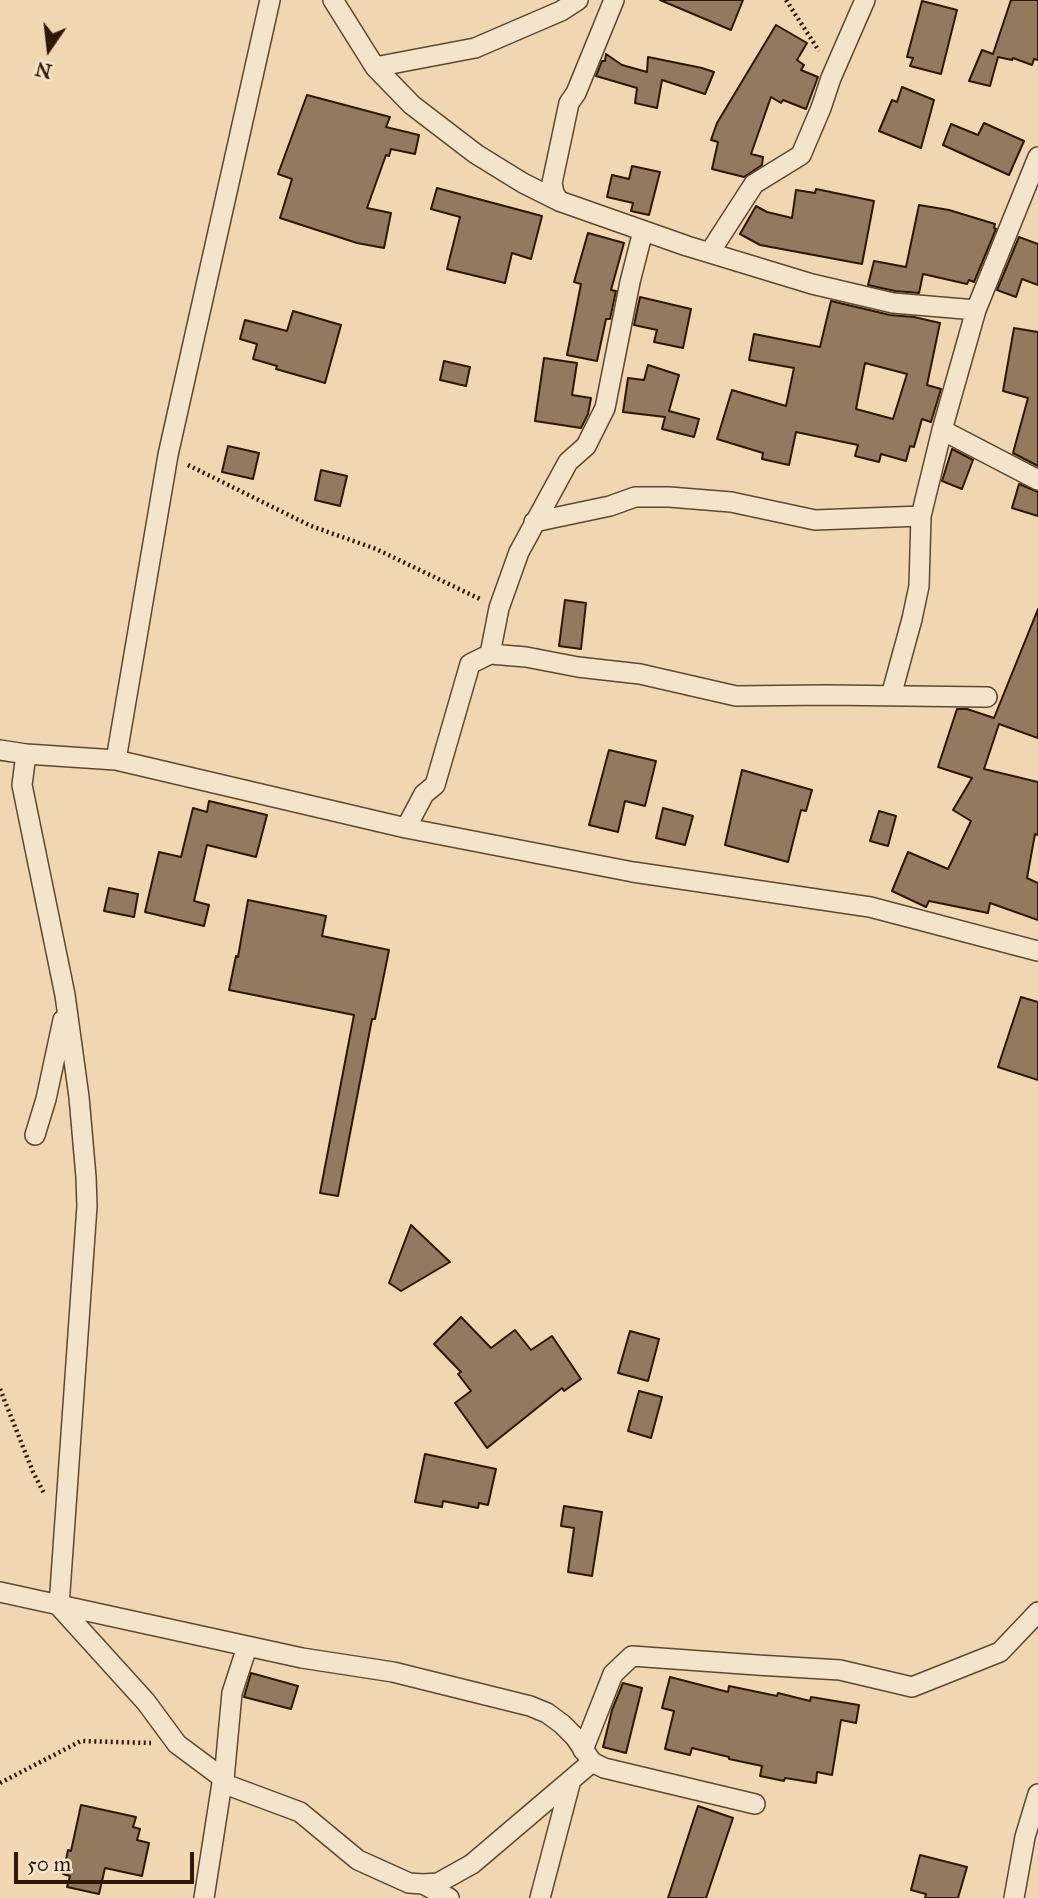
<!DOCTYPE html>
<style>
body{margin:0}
#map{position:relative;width:1038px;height:1898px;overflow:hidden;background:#f0d6b1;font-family:"IM FELL Great Primer",serif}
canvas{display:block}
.north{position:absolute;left:14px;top:14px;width:70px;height:70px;-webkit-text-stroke:5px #f5e4cc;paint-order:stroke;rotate:194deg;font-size:19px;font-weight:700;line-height:28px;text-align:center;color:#2e1704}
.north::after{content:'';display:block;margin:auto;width:24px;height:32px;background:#2e1704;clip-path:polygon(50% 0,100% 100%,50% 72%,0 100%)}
.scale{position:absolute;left:14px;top:1852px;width:180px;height:32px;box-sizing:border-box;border:4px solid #2e1704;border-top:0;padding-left:9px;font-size:21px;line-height:24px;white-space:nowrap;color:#2e1704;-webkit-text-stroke:5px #f5e4cc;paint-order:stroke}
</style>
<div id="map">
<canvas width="1038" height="1898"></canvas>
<div class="north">N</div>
<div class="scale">50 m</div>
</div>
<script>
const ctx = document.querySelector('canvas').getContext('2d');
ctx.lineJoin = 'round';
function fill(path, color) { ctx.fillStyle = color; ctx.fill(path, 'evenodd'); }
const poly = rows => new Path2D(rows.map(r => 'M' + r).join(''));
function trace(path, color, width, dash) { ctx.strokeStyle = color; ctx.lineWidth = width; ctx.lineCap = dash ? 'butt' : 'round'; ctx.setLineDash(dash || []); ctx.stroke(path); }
const building = poly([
 [660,0,743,0,731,30,660,0],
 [1011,0,1038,0,1038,60,1034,59,1032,65,1013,58,1012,60,998,57,990,86,969,81,982,50,993,54,1011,0],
 [922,1,957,10,941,74,910,66,913,58,907,57,922,1],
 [776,25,807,43,797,60,804,65,801,70,818,77,806,109,783,100,781,103,771,97,751,154,763,157,762,165,744,177,712,169,718,142,711,140,717,123,776,25],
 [606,54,622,65,647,72,648,57,702,68,714,72,705,94,662,80,657,108,635,103,637,88,596,76,602,61,605,61,606,54],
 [902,87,934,100,921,148,879,131,892,100,897,102,902,87],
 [307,95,390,117,386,127,419,135,415,154,391,149,389,156,386,155,367,208,391,213,384,248,357,243,280,218,292,179,278,174,307,95],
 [984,123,1024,141,1009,175,943,145,951,124,978,135,984,123],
 [632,166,660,172,649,215,631,211,633,203,607,197,612,175,629,179,632,166],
 [437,188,542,216,531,259,512,253,505,283,447,269,460,217,431,209,437,188],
 [816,189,874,201,862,264,760,245,740,234,756,206,767,212,792,218,796,190,815,193,816,189],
 [919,205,949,210,995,224,994,228,996,229,974,282,969,280,967,284,923,274,919,293,895,291,868,285,874,261,906,267,919,205],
 [588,233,624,243,611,290,616,291,610,319,606,319,597,361,567,355,581,284,574,282,588,233],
 [1019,237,1038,244,1038,285,1022,279,1016,297,997,290,1019,237],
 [640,297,691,309,683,348,654,342,657,330,634,325,640,297],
 [831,301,890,315,914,317,940,323,927,385,941,389,931,422,922,419,914,447,910,446,906,461,881,454,879,462,855,456,858,445,796,432,789,465,762,459,763,453,717,439,732,390,786,406,794,368,749,360,754,334,820,347,831,301],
 [865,363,907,374,893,419,856,409,865,363],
 [293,311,341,325,325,383,276,369,277,366,253,359,257,344,240,339,245,320,287,331,293,311],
 [1014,328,1038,332,1038,466,1013,453,1028,398,1003,391,1014,328],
 [544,358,577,363,572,395,591,398,588,414,581,428,535,421,544,358],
 [444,361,470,367,466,386,440,380,444,361],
 [648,365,679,375,669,411,699,419,694,437,662,429,665,417,623,412,628,378,644,380,648,365],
 [228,446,259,453,253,479,222,472,228,446],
 [952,449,973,460,962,489,942,481,952,449],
 [321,470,347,476,340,506,315,500,321,470],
 [1019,484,1038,492,1038,516,1012,508,1019,484],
 [565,600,586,603,581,649,559,646,565,600],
 [1038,609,1038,738,999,724,984,769,1038,782,1038,835,1035,834,1027,878,1038,883,1038,920,990,903,988,913,929,901,926,907,892,891,908,852,948,869,971,821,953,810,972,778,938,767,957,709,967,709,994,718,1038,609],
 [609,750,656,761,645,806,625,801,618,832,589,825,609,750],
 [742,770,812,790,806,811,801,810,788,862,725,845,742,770],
 [209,801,267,815,256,857,207,845,194,901,209,905,204,926,145,912,159,852,181,857,193,808,207,812,209,801],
 [663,808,693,816,685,845,656,838,663,808],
 [879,811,896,816,888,846,870,841,879,811],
 [109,888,138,894,134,917,104,911,109,888],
 [248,900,326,916,322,936,389,950,375,1019,372,1019,338,1196,320,1193,354,1015,229,990,236,956,238,957,248,900],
 [1021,997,1038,1002,1038,1080,998,1067,1021,997],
 [411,1225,450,1262,401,1291,389,1283,411,1225],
 [461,1317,491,1348,515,1330,531,1350,552,1336,581,1379,564,1391,562,1388,487,1448,455,1403,471,1391,458,1374,461,1372,434,1344,461,1317],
 [630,1331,659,1339,648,1381,618,1373,630,1331],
 [639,1391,662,1397,651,1438,628,1431,639,1391],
 [425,1454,496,1469,488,1505,479,1503,478,1508,443,1501,442,1507,415,1502,425,1454],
 [564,1506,602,1512,592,1576,568,1572,574,1528,561,1526,564,1506],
 [251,1673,298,1686,291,1709,244,1697,251,1673],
 [670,1677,728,1692,729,1686,777,1696,778,1693,810,1701,811,1697,859,1705,856,1723,841,1720,832,1775,817,1772,816,1783,785,1778,784,1781,760,1776,762,1766,729,1759,729,1757,692,1748,690,1755,665,1749,674,1711,662,1708,670,1677],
 [623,1683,642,1688,626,1753,603,1747,612,1710,623,1683],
 [81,1805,136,1817,133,1827,140,1829,137,1840,149,1843,142,1876,105,1868,99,1894,67,1887,70,1876,63,1874,68,1850,71,1851,81,1805],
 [698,1806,733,1818,706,1898,668,1898,698,1806],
 [920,1855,967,1867,958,1898,925,1898,926,1894,911,1890,920,1855]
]);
fill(building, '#937a5e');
trace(building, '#2e1704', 2);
const street = poly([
 [333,0,375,67,412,105,476,154,523,183,559,201,687,246,812,284,893,303,976,310],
 [375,67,475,48,561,11,578,0],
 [559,201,554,193,552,183,569,103,576,93,614,0],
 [710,252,754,184,801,155,821,108,831,78,865,0],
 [942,430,1038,480],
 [534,522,610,506,635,497,669,497,731,502,815,520,921,516],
 [490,654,499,608,519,552,568,462,586,446,605,408,630,282,643,231],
 [891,696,912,619,919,586,921,516,942,430,976,310,1038,157],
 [0,750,26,754,116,760,406,828,633,872,870,907,1038,951],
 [26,754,22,785,65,995,79,1097,86,1177,87,1206,59,1606,146,1702,177,1744,224,1779],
 [116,760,168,455,270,0],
 [406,828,424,794,435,785,470,664,490,654,526,657,578,667,640,674,736,696,826,695,987,697],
 [35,1135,46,1099,63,1020],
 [0,1592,302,1658,393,1672,530,1706,547,1713,562,1724,575,1737,592,1762,604,1768,755,1804],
 [583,1750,613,1674,632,1656,757,1665,840,1670,912,1687,1000,1652,1038,1612],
 [222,1783,300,1812,358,1860,409,1883,423,1884,438,1883,472,1864,592,1762],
 [423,1884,449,1898],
 [204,1898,222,1783,224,1779,232,1693,247,1647],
 [540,1898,571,1780],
 [1014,1898,1025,1837,1038,1794]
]);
trace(street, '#5e472f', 22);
trace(poly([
 [786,0,819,51],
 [188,465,311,526,376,549,482,600],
 [0,1389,33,1472,45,1495],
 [0,1783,81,1741,151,1743]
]), '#2e1704', 4.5, [2, 3.5]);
trace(street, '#f5e4cc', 19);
</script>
